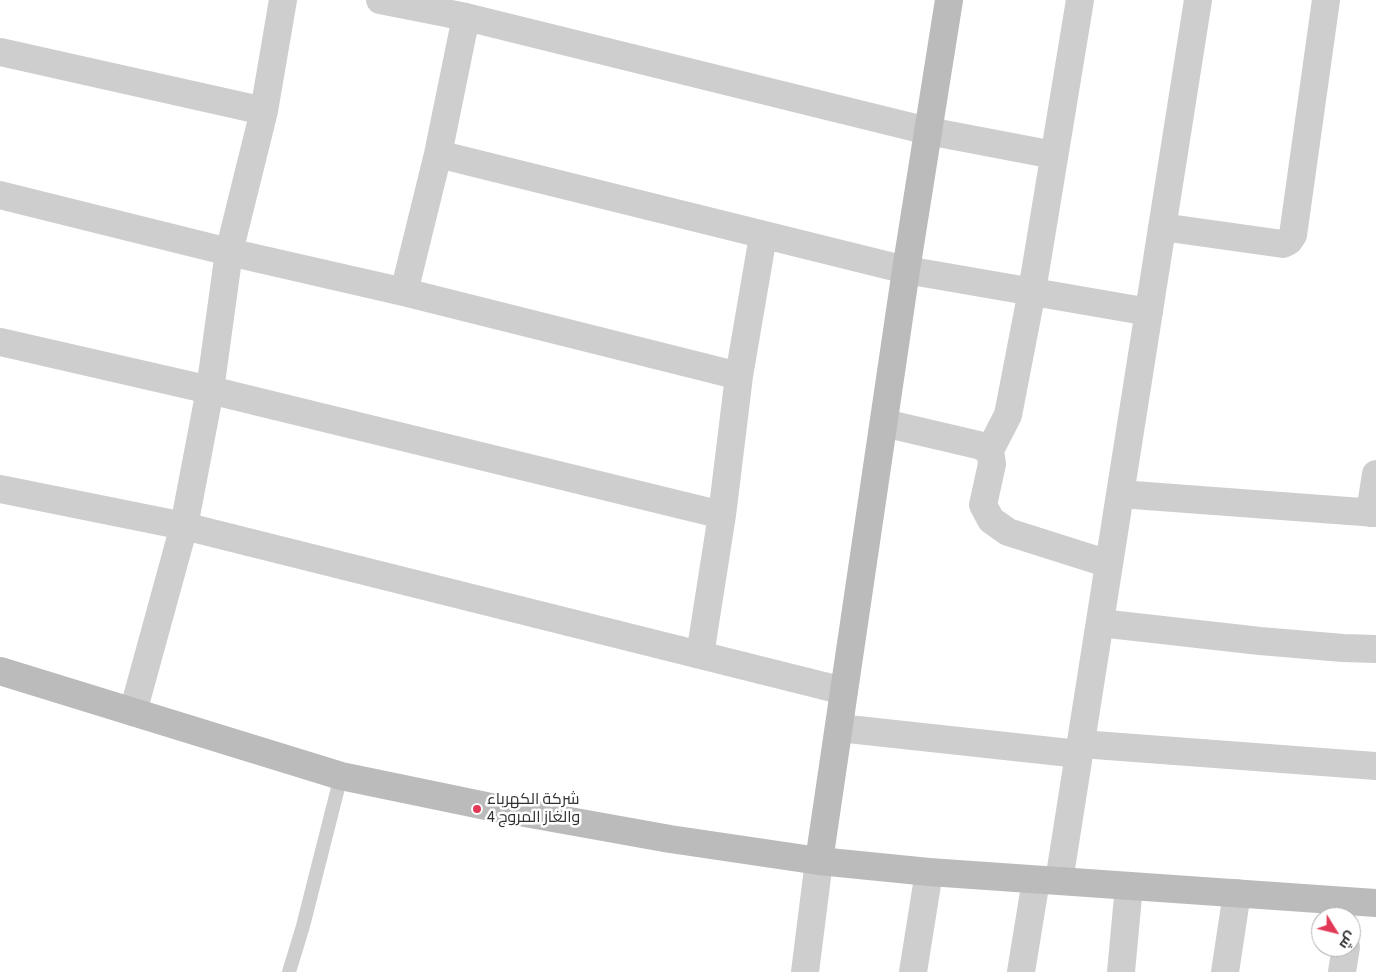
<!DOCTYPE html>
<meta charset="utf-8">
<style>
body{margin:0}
#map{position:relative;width:1376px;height:972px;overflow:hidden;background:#fff;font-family:"Source Sans 3",Cairo,sans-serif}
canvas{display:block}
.north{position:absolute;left:1311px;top:907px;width:50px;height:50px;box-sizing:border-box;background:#fff;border:1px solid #adadad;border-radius:50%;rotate:126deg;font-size:14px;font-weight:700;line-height:20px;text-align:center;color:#313131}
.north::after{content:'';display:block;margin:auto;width:18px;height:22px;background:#e33958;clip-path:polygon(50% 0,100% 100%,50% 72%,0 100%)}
</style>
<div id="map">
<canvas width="1376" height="972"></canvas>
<div class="north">ش</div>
</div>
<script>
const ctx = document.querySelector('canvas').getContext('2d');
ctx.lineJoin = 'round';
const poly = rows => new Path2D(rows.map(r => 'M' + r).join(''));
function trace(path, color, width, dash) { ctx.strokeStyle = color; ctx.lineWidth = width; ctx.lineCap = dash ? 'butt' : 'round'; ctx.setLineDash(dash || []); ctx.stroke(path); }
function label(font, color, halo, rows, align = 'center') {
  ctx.font = font + ' "Source Sans 3",Cairo,sans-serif'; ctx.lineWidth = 5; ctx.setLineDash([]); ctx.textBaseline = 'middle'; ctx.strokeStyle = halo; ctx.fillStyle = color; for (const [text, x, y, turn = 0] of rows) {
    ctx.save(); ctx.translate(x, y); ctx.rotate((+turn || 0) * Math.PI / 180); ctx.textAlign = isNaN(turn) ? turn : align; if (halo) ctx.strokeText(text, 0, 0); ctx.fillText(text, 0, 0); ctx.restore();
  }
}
trace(poly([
 [289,972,303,926,341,776]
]), '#cecece', 14);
trace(poly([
 [380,0,466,17,928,131,1054,155],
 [0,52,264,111],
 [438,154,906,270,1149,312],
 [0,195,229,252,404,292,739,376],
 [1162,227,1283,244,1289,241,1293,235,1326,0],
 [404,292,438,154,466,17],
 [0,342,210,390,722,515],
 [884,423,978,445,990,450,992,464,983,505,991,520,1008,532,1109,564],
 [990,450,1008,415,1032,291,1080,0],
 [0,489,184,526,844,691],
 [1120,494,1376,513],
 [1370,513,1376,474],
 [1100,623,1260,641,1343,648,1376,649],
 [700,655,722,515,739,376,763,236],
 [133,712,184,526,210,390,229,252,264,111,283,0],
 [839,728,1079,754],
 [1081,744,1376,766],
 [1059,881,1198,0],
 [805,972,819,861],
 [913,972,929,872],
 [1021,972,1036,880],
 [1121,972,1129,886],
 [1225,972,1237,893],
 [1342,972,1346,947]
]), '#cecece', 28);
trace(poly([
 [0,671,341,776,486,806,670,839,819,861,929,872,1376,903],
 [819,861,906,270,949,0]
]), '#bbb', 28);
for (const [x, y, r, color] of [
 [477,809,5,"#e33958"]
]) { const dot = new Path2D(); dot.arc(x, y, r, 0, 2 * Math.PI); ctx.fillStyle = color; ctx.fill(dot); trace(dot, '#fff', 2); }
label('16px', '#313131', '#fff', [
 ["شركة الكهرباء",487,800],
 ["والغاز المروج 4",487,818]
], 'left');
</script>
